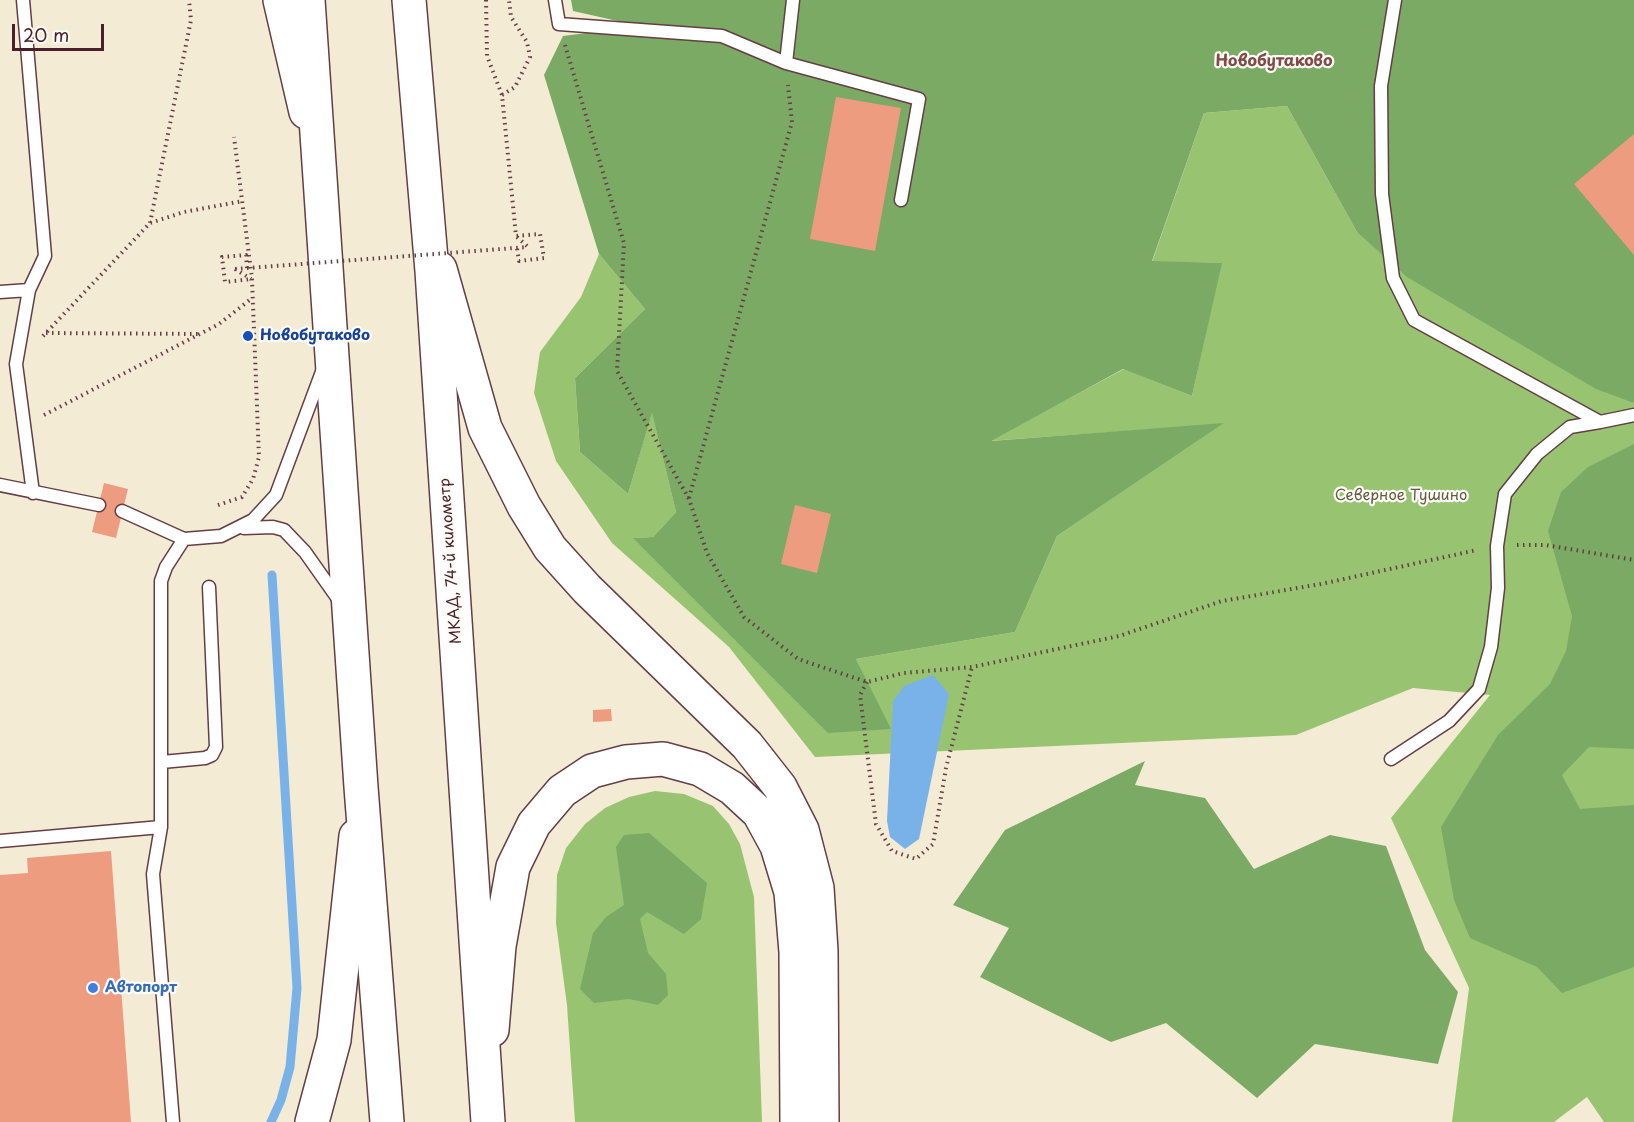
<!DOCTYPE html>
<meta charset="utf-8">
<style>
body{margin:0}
#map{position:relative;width:1634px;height:1122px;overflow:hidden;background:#f4ebd5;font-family:"Playpen Sans",sans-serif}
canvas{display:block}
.scale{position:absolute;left:12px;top:24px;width:92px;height:27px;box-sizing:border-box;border:3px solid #4a1f2b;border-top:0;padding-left:8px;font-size:18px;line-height:21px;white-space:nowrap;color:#4a1f2b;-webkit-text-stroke:4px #fdfcf7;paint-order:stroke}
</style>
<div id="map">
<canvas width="1634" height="1122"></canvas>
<div class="scale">20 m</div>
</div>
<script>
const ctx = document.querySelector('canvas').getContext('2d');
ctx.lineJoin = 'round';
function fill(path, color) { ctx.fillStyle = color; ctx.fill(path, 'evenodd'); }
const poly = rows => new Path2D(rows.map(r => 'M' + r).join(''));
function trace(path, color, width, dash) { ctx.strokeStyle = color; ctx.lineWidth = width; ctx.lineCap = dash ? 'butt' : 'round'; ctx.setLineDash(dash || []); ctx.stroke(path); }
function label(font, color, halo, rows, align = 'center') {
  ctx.font = font + ' "Playpen Sans",sans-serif'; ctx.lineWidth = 4.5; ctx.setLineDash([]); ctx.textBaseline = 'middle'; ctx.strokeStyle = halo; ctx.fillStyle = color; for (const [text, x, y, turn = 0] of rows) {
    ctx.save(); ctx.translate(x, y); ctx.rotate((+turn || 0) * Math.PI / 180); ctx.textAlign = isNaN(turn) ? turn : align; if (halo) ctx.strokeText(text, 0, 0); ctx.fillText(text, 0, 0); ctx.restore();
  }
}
fill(poly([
 [1287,106,1357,232,1634,403,1634,1122,1604,1122,1587,1097,1554,1122,1452,1122,1469,988,1391,818,1490,695,1413,688,1296,735,815,757,729,647,612,543,556,461,534,393,540,352,581,297,599,254,645,309,575,378,580,452,628,494,652,412,676,512,653,537,634,538,867,682,856,659,1015,632,1057,536,1222,424,989,441,1124,369,1192,396,1221,263,1152,262,1204,113],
 [655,791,684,794,713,806,729,824,740,844,754,897,762,1122,575,1122,567,1005,556,923,557,875,566,848,585,824,605,808,629,797]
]), '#98c472');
fill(poly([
 [571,0,1634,0,1634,403,1596,389,1407,277,1357,232,1287,106,1204,113,1152,261,1222,263,1192,396,1123,369,991,441,1224,423,1057,536,1015,632,856,659,891,729,828,733,633,538,653,537,676,512,652,413,628,494,580,452,575,378,645,309,599,254,544,75,563,36,640,26,573,11],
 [1634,444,1634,749,1589,747,1562,775,1580,809,1634,805,1634,967,1562,993,1537,967,1470,938,1454,900,1441,827,1498,735,1550,684,1566,651,1572,616,1548,531,1561,492,1588,467],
 [1145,761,1135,785,1205,798,1254,869,1330,835,1386,846,1425,950,1458,992,1438,1064,1315,1044,1257,1098,1166,1023,1111,1042,980,977,1009,928,953,905,1005,830],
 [649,833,707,883,701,919,684,934,647,912,640,919,648,953,666,974,668,995,658,1005,629,999,594,1003,580,989,593,933,606,917,624,905,616,847,624,835]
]), '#7aaa64');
fill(poly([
 [933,675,949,694,919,839,905,849,890,837,887,821,893,701,904,686]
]), '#78b2e9');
trace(poly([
 [271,1122,281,1100,290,1067,297,988,272,575]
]), '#78b2e9', 9);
fill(poly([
 [836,97,901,108,875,251,810,239],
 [1634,134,1634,255,1574,184],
 [104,483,128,489,116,538,92,532],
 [795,505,831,514,817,573,781,564],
 [611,709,612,721,593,722,593,710],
 [111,851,131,1122,0,1122,0,875,28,873,27,858]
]), '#ed9c7f');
const lane = poly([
 [23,0,45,256,29,290,16,364,33,493],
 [555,0,559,24,722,36,786,63,919,99,901,200],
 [1395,0,1381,86,1382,194,1393,278,1414,320,1600,422,1634,415],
 [786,63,793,0],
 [0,292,29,290],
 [0,485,99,505],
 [122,511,184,539,221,536,253,520,276,495,323,369],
 [244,528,273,527,284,530,305,552,341,603],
 [1391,759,1449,721,1479,689,1491,647,1498,588,1497,546,1505,494,1537,454,1570,427,1600,422],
 [162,762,205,758,212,755,216,747,209,587],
 [0,841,161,827],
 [173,1122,153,874,161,827,161,581,166,567,184,539]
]);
const secondary = poly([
 [440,269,485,428,524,506,550,548,587,589,747,745,780,787,802,830,817,888,821,951,822,1122],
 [492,1030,499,946,513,867,534,824,562,791,592,771,626,762,663,759,700,769,732,788,759,813,777,846,791,892,796,952,797,1122],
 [312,1122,334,1040,356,836]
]);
const primary = poly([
 [280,0,306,112]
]);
const highway = poly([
 [308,0,361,787,387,1122],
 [409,0,432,271,488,1122]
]);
trace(lane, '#643e44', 15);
trace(secondary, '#643e44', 36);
trace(primary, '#643e44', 36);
trace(highway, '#643e44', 36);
trace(poly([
 [486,0,487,56,502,95,516,236,540,234,544,258,519,261,517,248],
 [565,45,624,243,617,371,689,499,707,553,744,617,798,659,867,682,904,673,972,667,1119,636,1222,601,1321,584,1477,550],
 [502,95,515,87,530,57,527,42,511,17,509,0],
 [150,223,191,20,189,0],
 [517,237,528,247],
 [247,268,246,255,222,257,225,282,252,279],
 [235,269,251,279],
 [46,333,200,334],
 [43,336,150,223,184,212,243,201],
 [44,415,219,324,251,299],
 [689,498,792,122,788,85],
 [218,505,242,497,253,479,259,457,252,279,234,137],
 [1517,545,1545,545,1634,560],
 [867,682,860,695,876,824,892,851,916,859,933,844,946,768,972,667]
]), '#643e44', 4, [1.5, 4.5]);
trace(lane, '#fff', 12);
trace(secondary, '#fff', 33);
trace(primary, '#fff', 33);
trace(highway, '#fff', 33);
trace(poly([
 [235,269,528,247]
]), '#643e44', 4, [1.5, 4.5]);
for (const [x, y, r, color] of [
 [248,336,6,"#1a4fb4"],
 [93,988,6,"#3f7fe0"]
]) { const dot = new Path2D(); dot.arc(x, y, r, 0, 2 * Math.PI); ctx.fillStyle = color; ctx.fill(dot); trace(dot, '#fdfcf7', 2); }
label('bold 15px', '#164399', '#fdfcf7', [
 ["Новобутаково",260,336]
], 'left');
label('15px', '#655944', '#fdfcf7', [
 ["Северное Тушино",1401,496]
]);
label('15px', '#4a1f2b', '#fdfcf7', [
 ["МКАД, 74-й километр",451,561,-94]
]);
label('bold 15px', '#366cbe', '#fdfcf7', [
 ["Автопорт",105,988]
], 'left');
label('bold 16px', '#834b48', '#fdfcf7', [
 ["Новобутаково",1274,62]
]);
</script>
